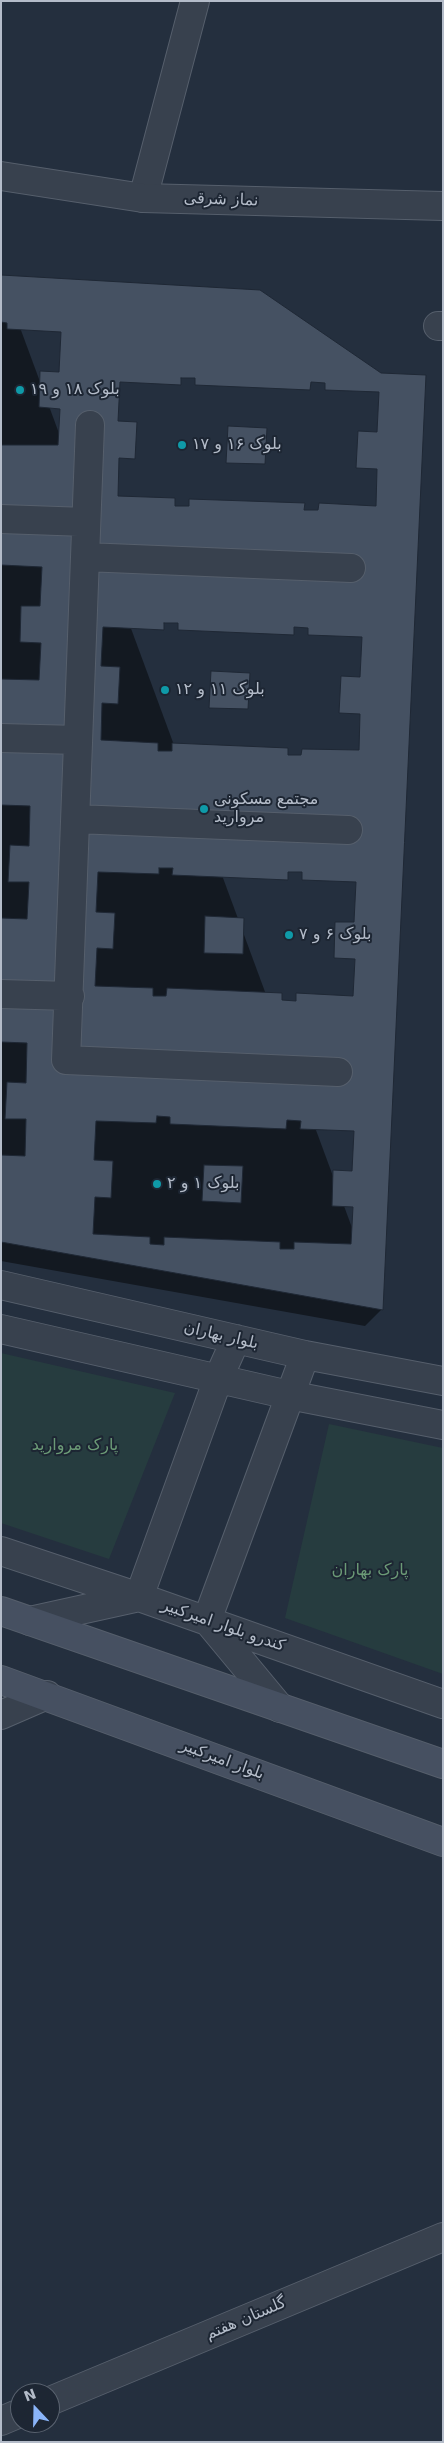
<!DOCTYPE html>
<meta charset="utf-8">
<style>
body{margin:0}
#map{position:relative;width:444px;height:2443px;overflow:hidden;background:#242f3e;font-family:"DejaVu Sans",sans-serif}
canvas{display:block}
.frame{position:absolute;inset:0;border:2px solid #b4bcc9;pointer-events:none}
.north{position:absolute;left:10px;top:2383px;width:50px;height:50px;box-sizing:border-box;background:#1d2633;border:1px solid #59626f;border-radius:50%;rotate:339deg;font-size:14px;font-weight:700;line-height:20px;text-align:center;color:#b4bcc9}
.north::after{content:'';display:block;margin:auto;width:18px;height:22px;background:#8ab4f8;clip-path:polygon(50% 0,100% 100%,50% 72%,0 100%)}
</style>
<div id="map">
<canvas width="444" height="2443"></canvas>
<div class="frame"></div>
<div class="north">N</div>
</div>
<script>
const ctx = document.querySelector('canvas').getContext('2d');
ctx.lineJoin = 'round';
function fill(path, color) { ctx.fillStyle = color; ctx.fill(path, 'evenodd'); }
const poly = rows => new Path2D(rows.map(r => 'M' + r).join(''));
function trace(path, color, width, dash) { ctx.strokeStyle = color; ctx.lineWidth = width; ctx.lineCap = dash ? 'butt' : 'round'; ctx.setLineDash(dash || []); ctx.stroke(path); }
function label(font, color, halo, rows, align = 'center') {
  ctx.font = font + ' "DejaVu Sans","Noto Naskh Arabic",sans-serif'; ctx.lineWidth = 4; ctx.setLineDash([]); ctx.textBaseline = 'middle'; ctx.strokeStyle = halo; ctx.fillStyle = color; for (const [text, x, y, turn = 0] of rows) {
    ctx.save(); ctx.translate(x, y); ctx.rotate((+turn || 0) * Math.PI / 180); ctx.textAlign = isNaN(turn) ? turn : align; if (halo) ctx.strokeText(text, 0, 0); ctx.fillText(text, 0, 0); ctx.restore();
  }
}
fill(poly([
 [1,1353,175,1393,109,1559,1,1523],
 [329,1424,443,1448,443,1674,285,1618]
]), '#263c3f');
fill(poly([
 [1,276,382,1309,365,1326,1,1261]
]), '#0007');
const building = poly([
 [1,275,260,290,381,373,426,375,383,1310,1,1242,1,275],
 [1,322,7,323,7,329,61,332,59,372,40,371,39,407,60,409,58,445,1,445,1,322],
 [181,378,195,378,195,385,310,390,311,382,325,383,325,390,379,392,377,432,358,431,356,468,377,469,376,506,319,503,318,510,304,510,305,503,189,499,189,506,175,506,175,498,118,496,119,458,135,459,137,422,118,421,120,382,181,385,181,378],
 [228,426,267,428,265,464,226,463,228,426],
 [1,565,42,567,40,606,21,606,20,642,41,643,39,680,1,679,1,565],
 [164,623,178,623,178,630,294,635,294,627,308,628,308,635,362,637,360,677,341,676,339,713,360,714,359,750,302,749,301,755,288,755,288,748,172,743,172,751,158,751,158,743,101,740,102,703,118,704,120,667,101,666,103,627,164,630,164,623],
 [211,671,250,673,248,709,209,708,211,671],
 [1,805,30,806,29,846,10,845,8,882,29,882,27,919,1,918,1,805],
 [159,868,173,868,172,875,288,880,288,872,302,872,302,880,356,882,354,922,335,922,334,958,355,959,353,996,296,993,296,1001,282,1000,282,993,167,988,166,996,153,996,153,988,95,986,97,948,113,949,115,913,96,912,98,872,159,874,159,868],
 [205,916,244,918,243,954,204,953,205,916],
 [1,1042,27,1043,26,1083,7,1082,5,1119,26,1119,25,1156,1,1155,1,1042],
 [157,1116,170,1117,170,1124,286,1129,287,1120,301,1121,300,1129,354,1131,352,1171,333,1170,332,1206,353,1207,351,1244,294,1242,294,1249,280,1249,280,1242,164,1237,164,1245,150,1244,150,1237,93,1234,95,1197,111,1198,113,1161,94,1160,96,1121,156,1123,157,1116],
 [204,1165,243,1166,241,1203,202,1201,204,1165]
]);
fill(building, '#455162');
trace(building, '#1f2835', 1);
const minor = poly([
 [143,198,195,1],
 [438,326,443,326],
 [90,425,66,1060,338,1072],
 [1,519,86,522],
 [85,557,351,568],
 [1,738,78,740],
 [76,819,348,830],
 [1,994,70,996],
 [1,1285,305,1355,443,1381],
 [1,1329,289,1395,443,1425],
 [1,1551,139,1597,443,1704],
 [30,1621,139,1597,218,1379,236,1339],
 [280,1708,207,1620,305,1355],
 [1,1715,47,1695],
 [50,2401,443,2237],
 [1,2421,20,2413]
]);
const tertiary = poly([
 [1,176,143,198,443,206]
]);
const secondary = poly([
 [1,1611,443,1764],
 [1,1680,443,1842]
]);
trace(minor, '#565f6c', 30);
trace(tertiary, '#565f6c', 30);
trace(secondary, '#565f6c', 30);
trace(minor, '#38414e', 28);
trace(tertiary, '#38414e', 28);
trace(secondary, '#465061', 28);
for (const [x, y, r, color] of [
 [20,390,5,"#0f9aa8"],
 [182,445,5,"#0f9aa8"],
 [165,690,5,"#0f9aa8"],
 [204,809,5,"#0f9aa8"],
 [289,935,5,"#0f9aa8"],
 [157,1184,5,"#0f9aa8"]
]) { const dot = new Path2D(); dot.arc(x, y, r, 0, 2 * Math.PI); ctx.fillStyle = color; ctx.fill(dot); trace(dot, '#1d2633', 2); }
label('16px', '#b4bcc9', '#1d2633', [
 ["نماز شرقی",221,200,2],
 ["بلوار بهاران",221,1336,13],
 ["کندرو بلوار امیرکبیر",223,1626,19],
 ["بلوار امیرکبیر",222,1760,20],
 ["گلستان هفتم",246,2319,-23]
]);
label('16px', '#b4bcc9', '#1d2633', [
 ["بلوک ۱۸ و ۱۹",30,390],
 ["بلوک ۱۶ و ۱۷",192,445],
 ["بلوک ۱۱ و ۱۲",175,690],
 ["مجتمع مسکونی",214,800],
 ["مروارید",214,818],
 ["بلوک ۶ و ۷",299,935],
 ["بلوک ۱ و ۲",167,1184]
], 'left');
label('16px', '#6b9a76', '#1d2633', [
 ["پارک مروارید",75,1446],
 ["پارک بهاران",370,1571]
]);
</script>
